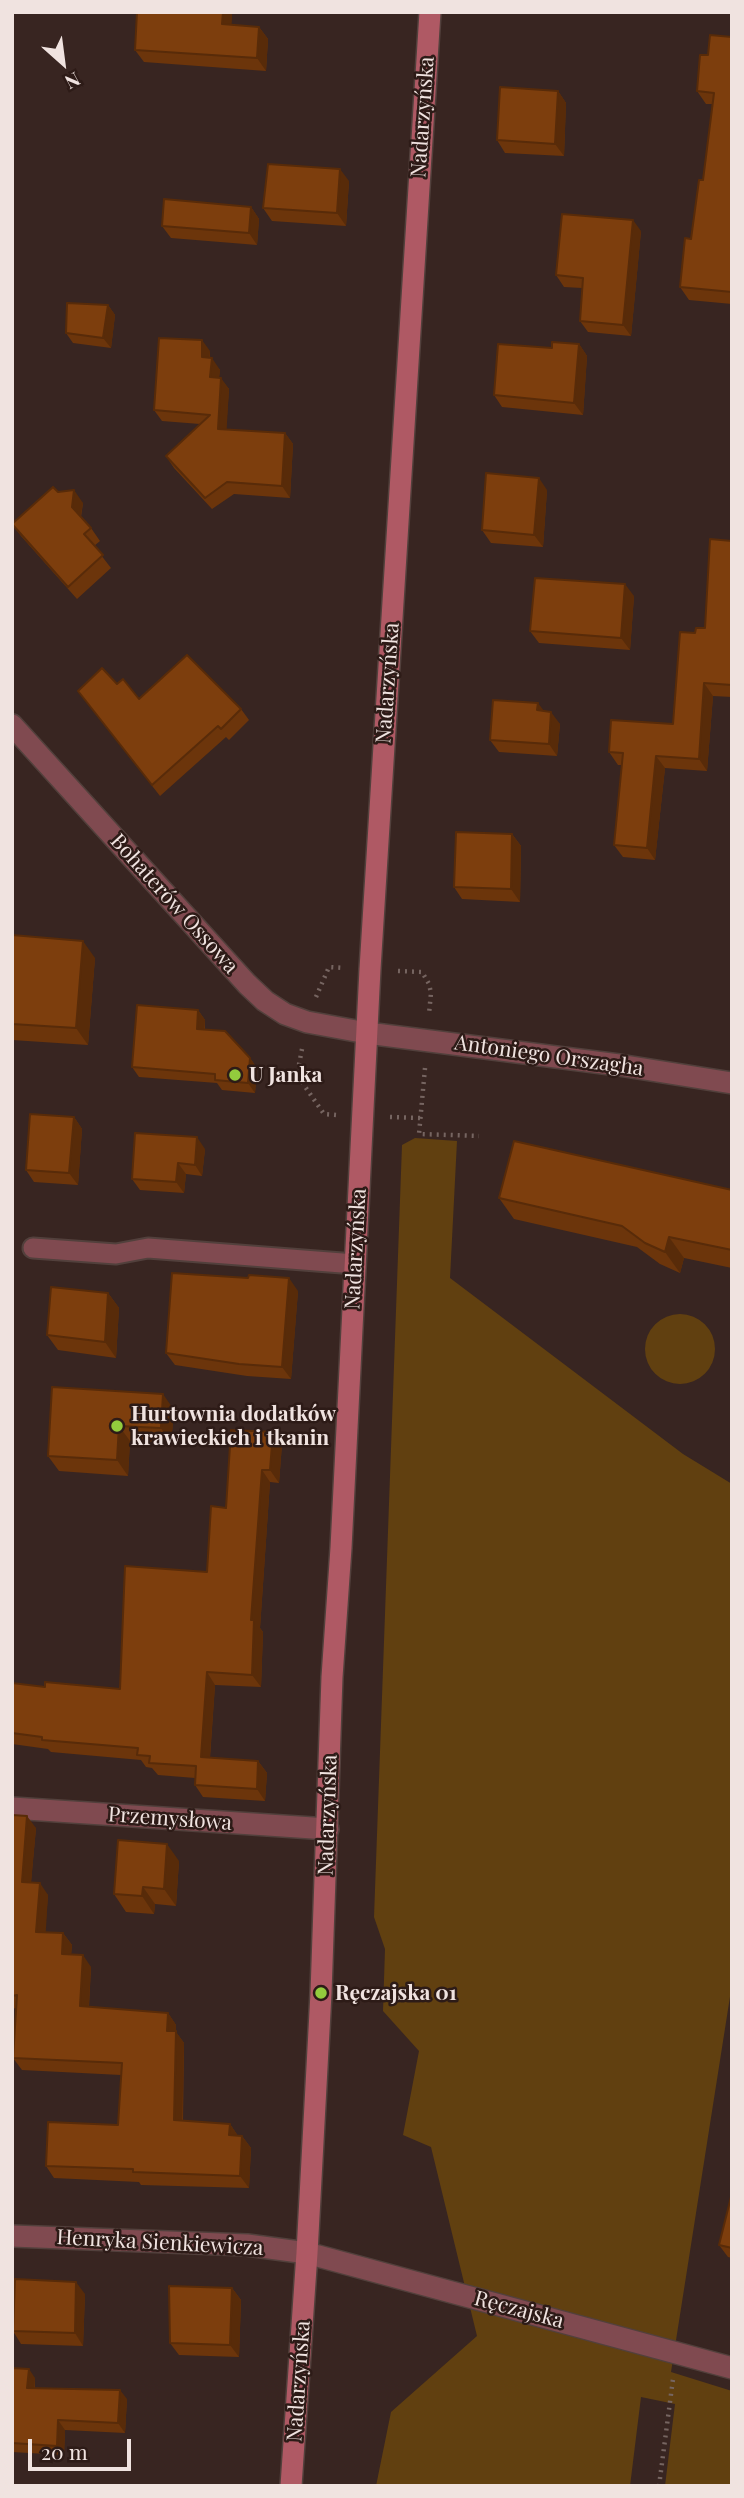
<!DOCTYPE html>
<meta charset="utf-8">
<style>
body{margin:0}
#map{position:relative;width:744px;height:2498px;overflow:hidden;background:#382521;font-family:"Playfair Display",serif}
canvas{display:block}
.frame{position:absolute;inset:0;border:14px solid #f0e3e0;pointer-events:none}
.north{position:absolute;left:28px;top:28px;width:70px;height:70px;-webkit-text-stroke:5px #2d1b17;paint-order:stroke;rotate:152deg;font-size:19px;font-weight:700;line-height:28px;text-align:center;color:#f0e3e0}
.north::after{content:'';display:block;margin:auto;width:24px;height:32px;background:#f0e3e0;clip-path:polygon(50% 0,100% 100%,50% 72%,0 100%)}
.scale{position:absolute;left:28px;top:2439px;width:103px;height:32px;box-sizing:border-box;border:4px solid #f0e3e0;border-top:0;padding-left:9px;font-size:21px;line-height:24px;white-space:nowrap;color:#f0e3e0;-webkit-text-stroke:5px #2d1b17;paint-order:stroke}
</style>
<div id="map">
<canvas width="744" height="2498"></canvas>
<div class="frame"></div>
<div class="north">N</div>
<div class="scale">20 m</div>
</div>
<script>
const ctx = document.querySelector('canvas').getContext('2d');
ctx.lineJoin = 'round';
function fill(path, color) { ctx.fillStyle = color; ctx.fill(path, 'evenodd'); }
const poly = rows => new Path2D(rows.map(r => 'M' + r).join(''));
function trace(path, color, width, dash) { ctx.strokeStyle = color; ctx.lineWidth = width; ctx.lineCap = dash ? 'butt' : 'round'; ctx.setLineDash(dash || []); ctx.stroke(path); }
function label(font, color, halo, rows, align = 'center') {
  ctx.font = font + ' "Playfair Display",serif'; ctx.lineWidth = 5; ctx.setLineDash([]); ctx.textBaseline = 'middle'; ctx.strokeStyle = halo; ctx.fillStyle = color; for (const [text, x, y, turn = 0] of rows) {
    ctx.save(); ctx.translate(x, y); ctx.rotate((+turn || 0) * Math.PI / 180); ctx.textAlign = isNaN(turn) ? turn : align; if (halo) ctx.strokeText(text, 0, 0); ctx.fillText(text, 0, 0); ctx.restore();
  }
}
fill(poly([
 [415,1138,457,1141,450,1278,683,1454,732,1484,732,1984,671,2372,732,2391,732,2486,665,2486,675,2404,641,2397,630,2486,376,2486,391,2412,477,2336,431,2147,403,2135,419,2051,383,2011,385,1949,374,1917,402,1145],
 '645 1349a35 35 0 1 1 70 0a35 35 0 1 1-70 0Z'
]), '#614010');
const service = poly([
 [33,1248,116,1254,148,1248,355,1264]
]);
const minor = poly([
 [12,725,247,984,265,1001,285,1014,307,1022,367,1033],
 [12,1808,328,1829],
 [12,2236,247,2245,307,2253,732,2368]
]);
const tertiary = poly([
 [367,1033,619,1065,732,1083]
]);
const secondary = poly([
 [291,2486,307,2253,321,1993,332,1677,341,1548,370,969,430,12]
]);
trace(service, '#52403c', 23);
trace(minor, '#52403c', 24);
trace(tertiary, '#52403c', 24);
trace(secondary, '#52403c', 24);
trace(poly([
 [398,971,422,972,429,984,431,993,429,1014],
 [316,997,329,967,344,968],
 [302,1049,297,1075,324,1114,336,1115],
 [425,1068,419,1134,479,1136],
 [390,1117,421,1118],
 [659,2486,673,2379]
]), '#766561', 4.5, [2, 5]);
trace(service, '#804a50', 19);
trace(minor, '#804a50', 21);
trace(tertiary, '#804a50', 21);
trace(secondary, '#af5964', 21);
fill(poly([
 [232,14,231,25,259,27,268,39,266,71,144,62,135,50],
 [732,37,732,304,689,300,680,287,691,239,703,180,713,104,706,104,697,91,708,55],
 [558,91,566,103,564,156,505,153,497,140],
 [349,181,346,226,272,221,263,208],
 [251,207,259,219,257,245,171,238,162,226],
 [641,231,631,336,588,332,580,321,582,288,564,287,556,275],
 [108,305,115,315,111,348,73,343,66,333],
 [579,344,587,356,583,415,502,407,494,395,552,348],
 [210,351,210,358,220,370,219,377,229,389,226,430,285,433,293,444,290,498,234,494,212,509,174,468,166,456,200,424,162,421,154,410],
 [547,490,543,547,491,543,482,530],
 [58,492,83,503,81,517,91,528,100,541,94,546,111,568,77,599,21,536,12,524],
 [732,541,732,697,713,696,707,771,665,768,655,860,623,857,614,845,622,765,618,765,609,752,673,724,695,633,705,628],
 [634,596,630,650,539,643,530,631],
 [117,684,139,699,241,709,249,720,229,740,226,737,160,796,78,691],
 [544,711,560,724,557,756,499,752,490,740],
 [512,834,521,846,520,902,462,899,454,887],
 [12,935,95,958,88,1045,12,1040],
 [198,1010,205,1020,205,1030,250,1058,257,1068,255,1093,222,1090,217,1083,139,1077,132,1067],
 [74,1117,82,1129,78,1185,34,1182,26,1170],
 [205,1149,202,1176,186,1174,184,1193,140,1190,132,1179],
 [732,1190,732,1268,684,1258,680,1273,660,1264,637,1247,514,1219,499,1198],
 [298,1291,291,1379,247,1376,175,1365,166,1353],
 [108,1293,119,1308,116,1358,58,1350,47,1335],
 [52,1387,174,1410,171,1444,130,1441,128,1476,59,1471,48,1456],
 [282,1444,279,1483,270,1482,260,1628,263,1632,261,1687,215,1685,210,1758,258,1761,267,1773,265,1801,203,1797,195,1785,195,1778,158,1775,152,1768,146,1767,141,1760,51,1752,48,1749,12,1744,12,1683,45,1687,120,1689,207,1572,226,1508],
 [12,1815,36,1828,31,1882,48,1895,45,1932,63,1933,72,1945,71,1955,91,1967,89,2007,168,2013,176,2025,176,2032,184,2043,183,2121,230,2124,238,2136,242,2136,251,2148,249,2188,141,2185,139,2182,54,2178,46,2166,118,2125,121,2075,22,2070,13,2058,16,2008,12,2009],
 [179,1861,176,1906,155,1904,154,1914,126,1912,114,1894],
 [732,2193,732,2258,728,2257,719,2245],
 [232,2288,241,2300,239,2357,179,2355,170,2343],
 [85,2294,83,2346,21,2344,13,2331],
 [12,2368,35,2378,35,2388,127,2399,125,2433,65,2430,64,2455,12,2452]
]), '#6c350b');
fill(poly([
 [223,12,231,12,232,14,231,37,222,24],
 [259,27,268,39,266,71,257,58],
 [558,91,566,103,564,156,555,144],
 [340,169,349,181,346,226,337,213],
 [251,207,259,219,257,245,249,233],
 [633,220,641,231,631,336,623,325],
 [108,305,115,315,111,348,103,338],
 [202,340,210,351,209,368,202,357],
 [579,344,587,356,583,415,574,403],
 [212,358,220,370,218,388,210,377],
 [221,378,229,389,226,440,218,429],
 [285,433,293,444,290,498,282,486],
 [539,478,547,490,543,547,534,535],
 [74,490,83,503,80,520,72,507],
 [625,584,634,596,630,650,621,638],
 [704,683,713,696,707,771,699,759],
 [538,703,547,715,537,710],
 [551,712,560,724,557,756,549,744],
 [656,756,665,768,655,860,647,848],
 [512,834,521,846,520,902,511,889],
 [83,941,95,958,88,1045,76,1028],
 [198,1010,205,1020,204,1039,197,1029],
 [250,1058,257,1068,255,1093,248,1083],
 [74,1117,82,1129,78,1185,69,1173],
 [197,1137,205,1149,202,1176,195,1165],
 [178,1163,186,1174,184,1193,176,1182],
 [669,1237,684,1258,680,1273,665,1252],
 [289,1278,298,1291,291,1379,282,1367],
 [108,1293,119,1308,116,1358,105,1342],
 [163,1394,174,1410,171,1444,161,1428],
 [119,1426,130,1441,128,1476,117,1460],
 [273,1432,282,1444,279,1483,270,1470],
 [262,1470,270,1482,260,1628,263,1632,261,1687,252,1675,251,1620],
 [207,1672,215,1685,209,1769,201,1757],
 [258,1761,267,1773,265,1801,257,1789],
 [27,1816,36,1828,30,1894,22,1882],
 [167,1844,179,1861,176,1906,164,1889],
 [40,1883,48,1895,45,1944,36,1932],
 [143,1887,155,1904,154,1914,142,1896],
 [63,1933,72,1945,70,1966,62,1954],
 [83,1955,91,1967,88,2019,80,2006],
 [168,2013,176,2025,176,2032,184,2043,182,2132,174,2120,167,2031],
 [230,2124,238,2136,229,2135],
 [242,2136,251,2148,249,2188,240,2176],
 [76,2282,85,2294,83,2346,75,2333],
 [232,2288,241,2300,239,2357,230,2345],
 [29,2369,35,2378,34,2398,27,2388],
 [120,2390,127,2399,125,2433,118,2423],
 [58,2420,65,2430,64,2455,57,2446]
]), '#582b09');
const building = poly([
 [137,12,223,12,222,24,259,27,257,58,135,50,137,12],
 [710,35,732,37,732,292,680,287,685,238,691,239,699,180,703,180,714,93,697,91,700,55,708,55,710,35],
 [500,87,558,91,555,144,497,140,500,87],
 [268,164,340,169,337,213,263,208,268,164],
 [164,199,251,207,249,233,162,226,164,199],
 [562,214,633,220,623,325,580,321,583,278,556,275,562,214],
 [67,303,108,305,103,338,66,333,67,303],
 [159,338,202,340,202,357,212,358,210,377,221,378,218,429,285,433,282,486,227,482,205,498,166,456,210,415,154,410,159,338],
 [552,342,579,344,574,403,494,395,498,344,552,348,552,342],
 [486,473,539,478,534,535,482,530,486,473],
 [53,487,58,492,74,490,72,507,91,528,84,534,103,555,68,587,12,524,53,487],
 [710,539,732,541,732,685,704,683,699,759,656,756,647,848,614,845,623,753,609,752,611,720,673,724,680,632,695,633,696,628,705,628,710,539],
 [535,578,625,584,621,638,530,631,535,578],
 [187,655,241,709,221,729,218,726,152,785,78,691,102,668,117,684,123,679,139,699,187,655],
 [493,700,538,703,537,710,551,712,549,744,490,740,493,700],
 [456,832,512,834,511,889,454,887,456,832],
 [12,935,83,941,76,1028,12,1024,12,935],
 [137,1005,198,1010,197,1029,225,1031,250,1058,248,1083,215,1080,215,1074,132,1067,137,1005],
 [30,1114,74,1117,69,1173,26,1170,30,1114],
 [135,1133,197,1137,195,1165,178,1163,176,1182,132,1179,135,1133],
 [514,1141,732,1190,732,1250,669,1237,665,1252,645,1243,622,1226,499,1198,514,1141],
 [172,1273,248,1278,249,1275,289,1278,282,1367,239,1364,166,1353,172,1273],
 [51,1287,108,1293,105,1342,47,1335,51,1287],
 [52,1387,163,1394,161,1428,119,1426,117,1460,48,1456,52,1387],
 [231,1430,273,1432,270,1470,262,1470,251,1620,254,1620,252,1675,207,1672,201,1757,258,1761,257,1789,195,1785,196,1766,149,1763,150,1756,137,1755,138,1748,42,1740,42,1737,12,1733,12,1683,45,1687,45,1682,120,1689,125,1566,207,1572,211,1506,226,1508,231,1430],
 [12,1815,27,1816,22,1882,40,1883,36,1932,63,1933,62,1954,83,1955,80,2006,168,2013,167,2031,176,2031,174,2120,230,2124,229,2135,242,2136,240,2176,133,2172,133,2169,46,2166,48,2122,118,2125,122,2063,13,2058,17,1995,12,1996,12,1815],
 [118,1840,167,1844,164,1889,143,1887,142,1896,114,1894,118,1840],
 [732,2193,732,2248,719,2245,732,2193],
 [15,2279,76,2282,75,2333,13,2331,15,2279],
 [169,2286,232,2288,230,2345,170,2343,169,2286],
 [12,2368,29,2369,27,2388,120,2390,118,2423,58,2420,57,2446,12,2443,12,2368]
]);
fill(building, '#7d3e0d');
trace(building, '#582b09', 2);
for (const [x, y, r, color] of [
 [235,1075,7,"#93cc3d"],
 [117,1426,7,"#93cc3d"],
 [321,1993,7,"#93cc3d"]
]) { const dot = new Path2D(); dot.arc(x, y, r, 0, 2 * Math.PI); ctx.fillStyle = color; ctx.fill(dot); trace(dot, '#2d1b17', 2.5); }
label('21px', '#f0e3e0', '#2d1b17', [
 ["Nadarzyńska",423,117,-86],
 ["Nadarzyńska",388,683,-86],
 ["Bohaterów Ossowa",174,904,48],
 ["Antoniego Orszagha",549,1056,8],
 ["Nadarzyńska",356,1249,-87],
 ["Nadarzyńska",328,1815,-88],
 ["Przemysłowa",170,1819,4],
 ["Henryka Sienkiewicza",160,2243,3],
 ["Ręczajska",519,2310,15],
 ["Nadarzyńska",299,2381,-86]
]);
label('bold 21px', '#f0e3e0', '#2d1b17', [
 ["U Janka",249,1075],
 ["Hurtownia dodatków",131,1414],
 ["krawieckich i tkanin",131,1438],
 ["Ręczajska 01",335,1993]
], 'left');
</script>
